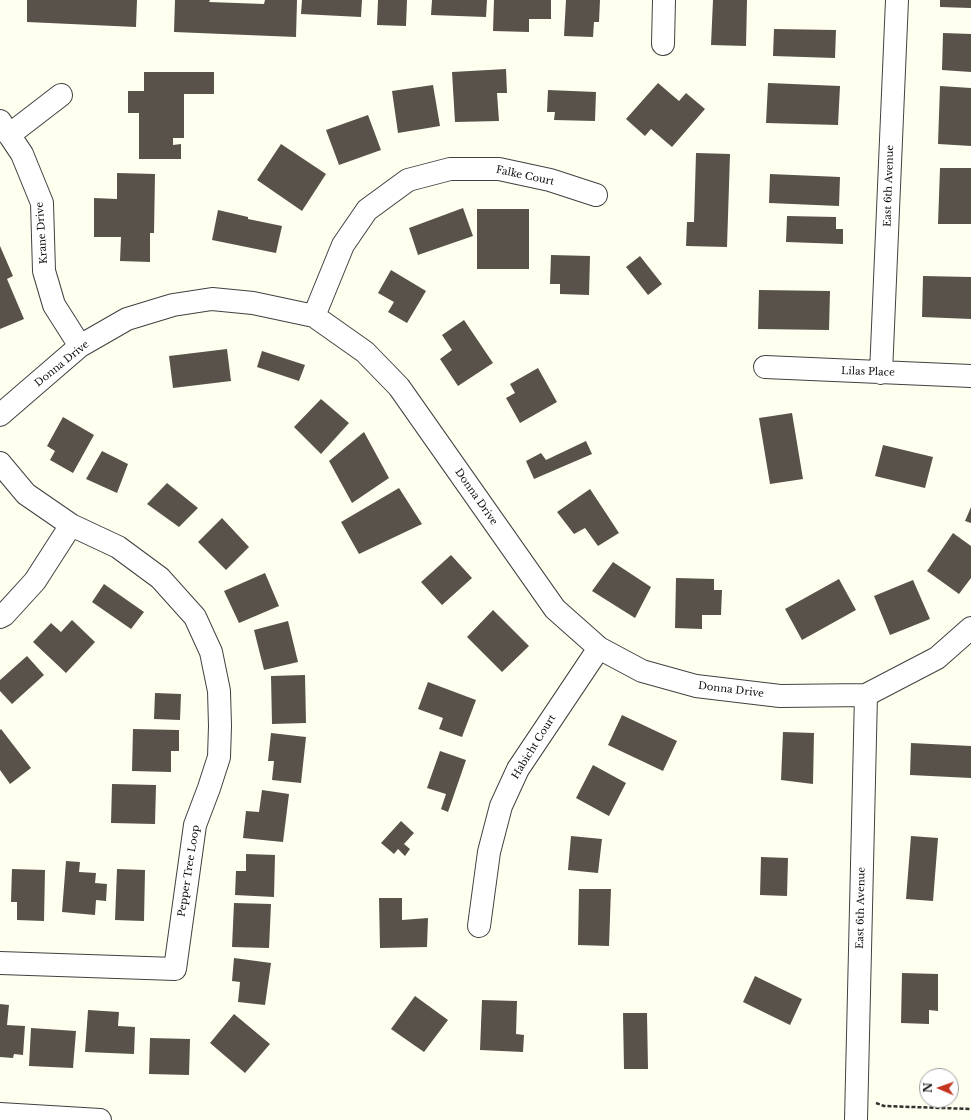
<!DOCTYPE html>
<style>
body{margin:0}
#map{position:relative;width:971px;height:1120px;overflow:hidden;background:#fffff0;font-family:"Libre Baskerville",serif}
canvas{display:block}
.north{position:absolute;left:919px;top:1068px;width:40px;height:40px;box-sizing:border-box;background:#fff;border:1px solid #9f9f9f;border-radius:50%;rotate:272deg;font-size:11px;font-weight:700;line-height:16px;text-align:center;color:#0e0e0e}
.north::after{content:'';display:block;margin:auto;width:14px;height:18px;background:#c53520;clip-path:polygon(50% 0,100% 100%,50% 72%,0 100%)}
</style>
<div id="map">
<canvas width="971" height="1120"></canvas>
<div class="north">N</div>
</div>
<script>
const ctx = document.querySelector('canvas').getContext('2d');
ctx.lineJoin = 'round';
function fill(path, color) { ctx.fillStyle = color; ctx.fill(path, 'evenodd'); }
const poly = rows => new Path2D(rows.map(r => 'M' + r).join(''));
function trace(path, color, width, dash) { ctx.strokeStyle = color; ctx.lineWidth = width; ctx.lineCap = dash ? 'butt' : 'round'; ctx.setLineDash(dash || []); ctx.stroke(path); }
function label(font, color, halo, rows, align = 'center') {
  ctx.font = font + ' "Libre Baskerville",serif'; ctx.lineWidth = 4; ctx.setLineDash([]); ctx.textBaseline = 'middle'; ctx.strokeStyle = halo; ctx.fillStyle = color; for (const [text, x, y, turn = 0] of rows) {
    ctx.save(); ctx.translate(x, y); ctx.rotate((+turn || 0) * Math.PI / 180); ctx.textAlign = isNaN(turn) ? turn : align; if (halo) ctx.strokeText(text, 0, 0); ctx.fillText(text, 0, 0); ctx.restore();
  }
}
fill(poly([
 [27,0,137,0,136,27,27,22],
 [175,0,210,0,209,2,264,4,265,0,297,0,296,37,174,32],
 [302,0,362,0,361,17,301,14],
 [378,0,407,0,406,26,377,25],
 [432,0,487,0,486,17,431,15],
 [494,0,551,0,551,19,529,19,529,32,493,31],
 [566,0,600,0,599,22,594,22,593,37,564,36],
 [713,0,747,0,746,46,711,45],
 [940,0,971,0,971,8,940,7],
 [774,29,836,30,835,58,773,56],
 [943,33,971,34,971,72,942,70],
 [506,69,507,93,497,93,499,121,455,122,452,72],
 [144,72,214,72,214,94,184,94,184,138,173,138,173,145,181,144,181,159,139,159,139,113,128,113,128,91,144,91],
 [658,83,679,101,686,93,705,109,672,147,651,129,645,136,626,119],
 [768,83,840,86,838,125,766,123],
 [433,85,440,126,398,133,392,91],
 [940,86,971,88,971,146,938,144],
 [548,90,596,92,595,121,554,120,555,112,547,112],
 [368,115,381,150,339,165,326,130],
 [281,144,326,174,302,211,257,180],
 [696,153,730,154,727,247,686,246,687,222,694,222],
 [940,168,971,168,971,224,938,224],
 [117,173,155,174,154,233,150,233,150,262,120,261,121,237,94,237,94,198,117,199],
 [770,174,840,177,839,206,769,203],
 [463,208,473,236,418,255,409,228],
 [477,209,529,209,529,269,477,269],
 [218,210,248,217,248,219,282,226,276,253,212,240],
 [787,216,836,217,836,229,843,229,843,244,786,242],
 [0,246,13,276,7,279,24,319,0,329],
 [551,255,590,256,589,295,560,294,560,284,550,284],
 [640,256,662,284,648,295,626,267],
 [391,270,426,291,407,323,388,312,394,302,378,293],
 [923,276,971,277,971,319,922,317],
 [759,290,830,291,829,330,758,329],
 [464,320,493,363,458,386,440,359,452,350,442,335],
 [227,349,231,381,173,388,169,356],
 [262,351,305,365,299,381,257,367],
 [538,368,557,402,520,423,506,398,515,393,510,384],
 [321,399,349,423,321,454,294,427],
 [792,413,803,479,770,484,759,418],
 [63,417,94,435,73,473,50,460,55,451,47,446],
 [364,432,389,478,352,503,329,461],
 [586,441,592,454,534,479,526,461,541,453,546,460],
 [883,445,933,457,925,488,875,476],
 [102,451,128,464,117,493,86,479],
 [167,483,198,508,179,527,147,504],
 [399,488,422,524,359,554,341,522],
 [590,489,619,533,598,546,585,528,574,534,557,512],
 [971,507,971,523,965,521],
 [222,518,249,547,226,570,198,542],
 [953,533,971,546,971,578,959,594,927,571],
 [451,555,472,578,442,605,421,582],
 [613,562,651,587,635,618,592,591],
 [265,573,279,606,239,623,224,591],
 [676,578,714,579,714,590,722,590,721,615,702,615,702,629,675,628],
 [839,579,856,610,802,640,785,609],
 [913,580,930,619,890,635,874,596],
 [104,584,144,612,131,629,92,602],
 [493,610,529,646,502,672,467,637],
 [72,620,95,642,66,673,33,642,51,623,61,632],
 [288,621,298,662,264,670,254,630],
 [27,656,44,675,12,704,0,691,0,680],
 [305,675,306,723,272,724,271,676],
 [428,682,476,700,462,737,439,729,443,718,418,709],
 [155,693,181,694,180,720,154,719],
 [622,715,677,741,663,771,608,745],
 [1,729,31,768,10,784,0,770,0,730],
 [133,729,179,730,179,751,171,751,171,772,132,771],
 [783,732,814,733,813,784,781,780],
 [271,733,306,737,301,783,272,780,274,761,268,761],
 [911,743,971,746,971,778,910,775],
 [440,751,466,760,448,812,441,809,446,794,427,788],
 [593,765,626,783,609,816,576,798],
 [112,784,156,785,155,824,111,823],
 [262,790,289,794,283,842,243,838,246,811,259,812],
 [401,821,414,833,404,844,410,849,405,856,398,849,394,854,381,843],
 [571,836,602,839,598,873,568,870],
 [911,836,938,838,933,901,906,899],
 [246,854,275,855,274,897,235,895,236,871,246,871],
 [761,857,788,858,787,896,760,895],
 [66,861,80,862,79,872,96,873,95,883,107,884,106,901,96,900,95,915,62,912],
 [12,869,45,870,44,921,17,920,17,902,11,902],
 [117,869,145,870,144,921,115,920],
 [579,889,611,889,609,946,578,945],
 [379,898,402,898,402,920,428,918,427,947,380,948],
 [234,903,271,904,269,948,232,947],
 [234,958,271,963,265,1005,238,1002,240,982,232,981],
 [902,973,938,974,938,1011,929,1010,929,1024,901,1023],
 [755,976,802,999,790,1025,743,1002],
 [415,996,448,1020,424,1052,391,1029],
 [482,1000,517,1001,516,1034,524,1035,523,1052,480,1050],
 [0,1004,9,1005,7,1025,25,1026,23,1055,14,1054,13,1058,0,1057],
 [88,1010,119,1012,118,1026,135,1027,134,1054,85,1052],
 [623,1013,647,1013,648,1069,624,1069],
 [234,1014,270,1044,245,1073,210,1043],
 [31,1028,76,1031,73,1068,29,1066],
 [150,1038,190,1039,189,1075,149,1074]
]), '#58524a');
const minor = poly([
 [663,44,664,0],
 [0,121,22,154,42,203,44,271,54,305,80,346],
 [9,135,61,95],
 [314,316,343,245,367,210,408,180,450,169,499,169,550,180,596,195],
 [765,367,971,376],
 [881,373,897,0],
 [0,415,80,346,127,319,173,305,212,299,253,303,314,316,365,352,399,387,555,609,599,648,642,671,696,686,780,696,866,695,937,658,971,628],
 [0,463,26,494,71,525,118,547,160,578,195,617,211,652,219,691,220,726,219,757,209,788,195,825,175,969,0,963],
 [0,617,4,615,35,581,71,525],
 [479,926,489,852,501,806,518,769,599,648],
 [0,1114,100,1120],
 [856,1120,866,695]
]);
trace(minor, '#414141', 24);
trace(poly([
 [876,1103,884,1106,971,1109]
]), '#303030', 2.5, [4, 2]);
trace(minor, '#fff', 22);
label('10px', '#0e0e0e', '#fff', [
 ["Falke Court",525,176,12],
 ["East 6th Avenue",889,186,-88],
 ["Krane Drive",42,233,-94],
 ["Donna Drive",62,364,-39],
 ["Lilas Place",868,372,2],
 ["Donna Drive",476,497,55],
 ["Donna Drive",731,690,7],
 ["Habicht Court",534,747,-58],
 ["Pepper Tree Loop",189,871,-81],
 ["East 6th Avenue",861,908,-89]
]);
</script>
